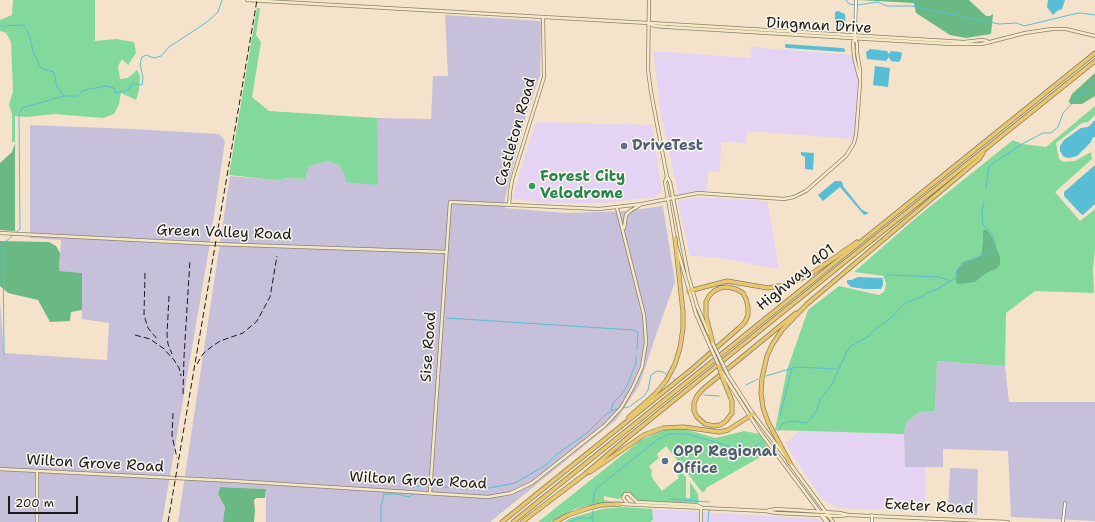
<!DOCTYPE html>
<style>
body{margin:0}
#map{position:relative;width:1095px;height:522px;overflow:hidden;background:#f4e3ca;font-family:"Shantell Sans",sans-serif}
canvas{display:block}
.scale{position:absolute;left:8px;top:496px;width:70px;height:18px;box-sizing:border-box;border:2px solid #1c1c1c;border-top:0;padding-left:5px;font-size:12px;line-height:14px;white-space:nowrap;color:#1c1c1c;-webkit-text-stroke:3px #fbf7ec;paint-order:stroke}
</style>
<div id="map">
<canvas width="1095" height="522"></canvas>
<div class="scale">200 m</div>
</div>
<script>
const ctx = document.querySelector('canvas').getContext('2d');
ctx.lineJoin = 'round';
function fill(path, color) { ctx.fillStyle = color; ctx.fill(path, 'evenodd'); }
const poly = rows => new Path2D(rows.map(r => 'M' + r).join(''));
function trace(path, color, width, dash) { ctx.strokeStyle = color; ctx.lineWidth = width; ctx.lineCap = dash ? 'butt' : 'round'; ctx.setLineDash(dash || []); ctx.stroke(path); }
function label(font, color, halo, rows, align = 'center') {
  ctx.font = font + ' "Shantell Sans",sans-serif'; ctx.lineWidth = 3; ctx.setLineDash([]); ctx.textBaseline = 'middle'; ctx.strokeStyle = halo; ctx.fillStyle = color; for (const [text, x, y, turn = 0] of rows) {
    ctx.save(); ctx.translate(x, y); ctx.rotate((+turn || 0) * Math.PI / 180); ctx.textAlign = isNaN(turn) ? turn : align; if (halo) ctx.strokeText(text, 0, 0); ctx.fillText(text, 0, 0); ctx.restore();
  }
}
fill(poly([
 [751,47,852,55,858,79,855,128,853,139,747,131,746,143,721,142,720,172,708,171,707,193,697,193,679,197,661,115,653,51,750,58],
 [537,122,652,125,662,191,655,197,604,203,545,203,512,199,531,135],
 [697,197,767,201,779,269,713,257,690,256,678,204,679,200],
 [799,431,904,434,905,467,925,467,925,511,837,508,822,499,785,444],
 [652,509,820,519,822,522,653,522]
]), '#e4d3f2');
fill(poly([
 [445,15,541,21,540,75,525,119,505,198,505,208,566,213,625,211,663,206,675,282,656,335,639,386,616,420,490,522,266,522,266,489,220,487,218,494,225,507,223,522,178,522,230,176,273,180,289,178,305,179,309,166,327,161,339,165,345,176,377,185,377,118,431,119,433,76,448,76],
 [30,125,132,129,219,134,225,141,209,249,162,522,0,522,0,301,4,353,107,360,109,323,82,319,82,273,59,271,61,240,30,238],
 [937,361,1005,366,1009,402,1095,402,1095,521,1011,517,1008,451,943,449,943,467,905,467,904,434,906,422,920,412,935,411],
 [950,468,978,469,977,515,948,514]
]), '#c6c0da');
fill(poly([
 [13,0,95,0,95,41,116,39,134,42,136,53,128,65,122,59,118,66,120,79,128,78,137,70,140,76,139,90,136,100,121,93,119,104,114,114,103,118,54,114,27,117,15,116,15,142,12,142,12,114,9,105,13,91,11,42,6,33,1,31,0,32,0,20,12,15],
 [257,8,260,8,256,35,261,42,252,97,269,111,377,118,378,185,346,182,345,176,339,165,327,161,309,166,305,179,289,178,274,180,229,175],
 [1095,106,1095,115,1088,122,1082,123,1056,143,1059,159,1064,162,1075,161,1091,152,1092,159,1055,192,1080,221,1095,209,1095,249,1093,269,1094,293,1035,291,1006,313,1005,366,937,361,935,411,920,412,906,422,904,434,775,430,787,370,808,310,839,286,879,295,884,292,886,284,884,276,854,272,917,217,1013,140,1022,144,1046,147],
 [672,429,683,429,716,438,744,431,759,434,771,451,706,488,706,490,704,492,702,492,666,446,657,454,659,458,649,466,652,471,651,474,653,479,662,491,679,478,677,474,681,472,686,477,686,498,690,498,690,482,698,494,699,503,638,501,629,492,625,492,621,498,618,499,604,496,604,500,616,502,600,503,575,509,550,522,538,522,641,440,664,430],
 [622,507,652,509,653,520,650,522,564,522,571,518,602,509]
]), '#83d89c');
fill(poly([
 [858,0,969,0,986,16,990,16,993,14,991,34,966,38,950,35,916,13,914,3],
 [1095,73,1095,96,1082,104,1070,104,1069,101,1072,94],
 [15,143,15,231,0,230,0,163,12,152],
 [986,229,991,235,1000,257,1000,265,996,269,986,273,975,282,958,284,956,282,956,272,963,262,981,256,983,242,983,231],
 [0,241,49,242,56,246,60,253,59,271,82,273,82,310,71,312,70,321,50,322,38,300,8,293,0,286],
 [220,487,266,489,265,498,256,498,254,500,255,510,254,522,223,522,225,507,218,494]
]), '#6ab884');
fill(poly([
 [1048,0,1065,0,1062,9,1057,11,1053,15,1047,7],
 [838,11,845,14,846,27,835,26,835,12],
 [785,44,842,48,845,49,845,51,844,52,787,48,785,47],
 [870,49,887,51,889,54,891,51,900,52,902,53,901,59,899,62,891,61,889,57,886,61,867,59,866,52],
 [875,66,890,68,888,87,873,85],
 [1095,120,1095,137,1093,137,1091,142,1077,156,1069,158,1064,157,1060,151,1060,146,1064,140,1081,128,1088,127],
 [801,152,814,153,813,170,805,169,805,157,801,155],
 [1095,165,1095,204,1083,215,1081,214,1064,196,1064,192],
 [835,181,841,181,843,184,843,186,862,210,869,213,864,215,840,187,823,201,818,195],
 [858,277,881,278,883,280,883,285,881,289,865,289,851,287,847,283,847,280,851,280]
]), '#58bed6');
trace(poly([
 [846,0,849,4,858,5,877,2,887,6,911,6,999,24,1017,23,1024,26,1074,14,1080,13,1095,15],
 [914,0,915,7],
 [0,26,24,25,28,32,34,54,41,68,54,72,57,87,64,96,77,96,84,90,107,86,114,88,116,93,128,90,133,83,142,85,143,77,140,64,142,57,146,55,154,58,161,56,169,47,207,22,218,12,222,0],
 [1084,91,1090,93],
 [986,188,989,166,1022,144,1043,133,1051,133,1058,127,1063,113,1084,91,1095,82],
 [20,229,19,114,22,108,64,96],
 [882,279,888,275,939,277,951,281],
 [447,318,633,330,638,332,637,350],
 [4,354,3,244,20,229],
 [766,376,796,367,837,369],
 [673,378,674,379],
 [746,385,758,379],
 [704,395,719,396],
 [623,408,629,407,644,396,648,390,651,375,657,371,663,372,666,374],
 [612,411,611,410,613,403,622,394,627,386,636,363,636,357],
 [780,416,792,368],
 [778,431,782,424,787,422,792,421,807,423,810,420,817,410,820,399,832,384,846,353,851,346,869,336,873,331,892,317,901,307,907,302,919,298,929,292,935,290,956,278,957,270,961,265,983,255,994,248,996,244,991,232,983,225,982,210,984,202],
 [438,487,489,488,515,483,546,465,557,454,587,433,605,415,613,410,617,409],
 [413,488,415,486,427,486],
 [670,499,709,502],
 [593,503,595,491,598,487,657,440,668,434,687,434,746,451,761,443],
 [381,522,381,507,384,494,396,494,409,497,413,494],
 [570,522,579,518,591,518,593,513],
 [593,522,593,511],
 [708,522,709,510]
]), '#58bed6', 1);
const street = poly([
 [855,37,856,0],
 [872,522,872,515],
 [1063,522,1065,503]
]);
const secondary = poly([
 [247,0,648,23,655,26,667,27,951,44,982,44,1025,33,1052,29,1066,29,1095,36],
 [649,0,648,70,651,92,667,177,670,182,688,275,697,306,709,334],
 [651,23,964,42,982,40,987,41],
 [855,39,853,42,854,57,859,77],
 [667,177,665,182,668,199,675,240],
 [509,205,510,192,512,180,544,77,543,17],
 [624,228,626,215,630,211,640,205],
 [0,233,215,244,446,252],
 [677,248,696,314,710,346],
 [728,375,753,414,785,456],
 [725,377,760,432,819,511],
 [789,462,833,522],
 [0,469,234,481,488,497,511,493,532,483,604,426,621,408,633,387,642,367,646,342,644,315,617,208],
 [37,472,37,522],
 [430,493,450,202,599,209,642,204,698,193,784,199,794,197,806,191,846,156,854,143,856,135,860,84,860,70,857,52,857,43,855,39],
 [627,503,623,498,625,494,629,494,637,502,696,505,701,507],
 [620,504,766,511,776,513,840,516,847,515],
 [701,507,701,522],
 [766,511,776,509,793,510,840,513,848,515,1008,522],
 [821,515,826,522],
 [825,518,828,522]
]);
const highway = poly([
 [689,291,727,281,768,288,789,284,811,274,857,242],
 [723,379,732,401,732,413,726,421,720,425,714,426,705,424,697,417,694,411,694,403,697,396,703,389,796,313],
 [629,417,655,394,666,381,675,364,680,348,683,328,683,312,675,238],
 [790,463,768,422,763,408,761,393,762,378,767,356,772,345,782,330,807,304,980,158,983,153],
 [590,472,644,435,663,428,684,427,719,432,728,430,753,414],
 [502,522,692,369,739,328,745,322,748,315,748,307,746,299,743,293,736,289,727,287,720,288,714,291,709,296,706,302,706,316,713,344],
 [513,522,1095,53],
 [522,522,585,474,626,439,841,265,1095,61],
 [555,522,568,515,589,508,601,505,620,504]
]);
trace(street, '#888073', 3.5);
trace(secondary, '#888073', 4);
trace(highway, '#888073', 5);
trace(street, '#fff', 2);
trace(secondary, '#f7e9c3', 2.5);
trace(highway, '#eac769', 3.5);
trace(poly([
 [145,273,144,315,148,328,158,340],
 [169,296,167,335,168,344,172,354],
 [135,335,150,339,163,348,174,360,179,368,181,376],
 [197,364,203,354,211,347,220,341,243,333,257,321,270,297,277,256],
 [183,394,184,357,190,260],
 [173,413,172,436,177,458],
 [168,522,257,0]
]), '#1c1c1c', 1, [6, 3]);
const secondaryBridge = poly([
 [713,344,728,375],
 [710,346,720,368],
 [722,372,725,377]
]);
const highwayBridge = poly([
 [719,366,723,379]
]);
trace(secondaryBridge, '#888073', 4, []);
trace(highwayBridge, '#888073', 5, []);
trace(secondaryBridge, '#f7e9c3', 2.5);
trace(highwayBridge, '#eac769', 3.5);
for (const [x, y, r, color] of [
 [624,146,4,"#5c6f8a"],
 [532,186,4,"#2e9e5b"],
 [665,461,4,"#5c6f8a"]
]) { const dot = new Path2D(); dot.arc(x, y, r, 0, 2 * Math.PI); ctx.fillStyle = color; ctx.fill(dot); trace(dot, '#fbf7ec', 1.5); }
label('15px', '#1c1c1c', '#fbf7ec', [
 ["Dingman Drive",819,26,3],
 ["Castleton Road",516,132,-74],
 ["Green Valley Road",224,233,2],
 ["Highway 401",796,278,-39],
 ["Sise Road",429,347,-86],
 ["Wilton Grove Road",95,464,3],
 ["Wilton Grove Road",418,481,3],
 ["Exeter Road",929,507,3]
]);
label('bold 15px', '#4e5e75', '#fbf7ec', [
 ["DriveTest",632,146],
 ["OPP Regional",673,452],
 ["Office",673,469]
], 'left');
label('bold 15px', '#27864d', '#fbf7ec', [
 ["Forest City",540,177],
 ["Velodrome",540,194]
], 'left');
</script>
